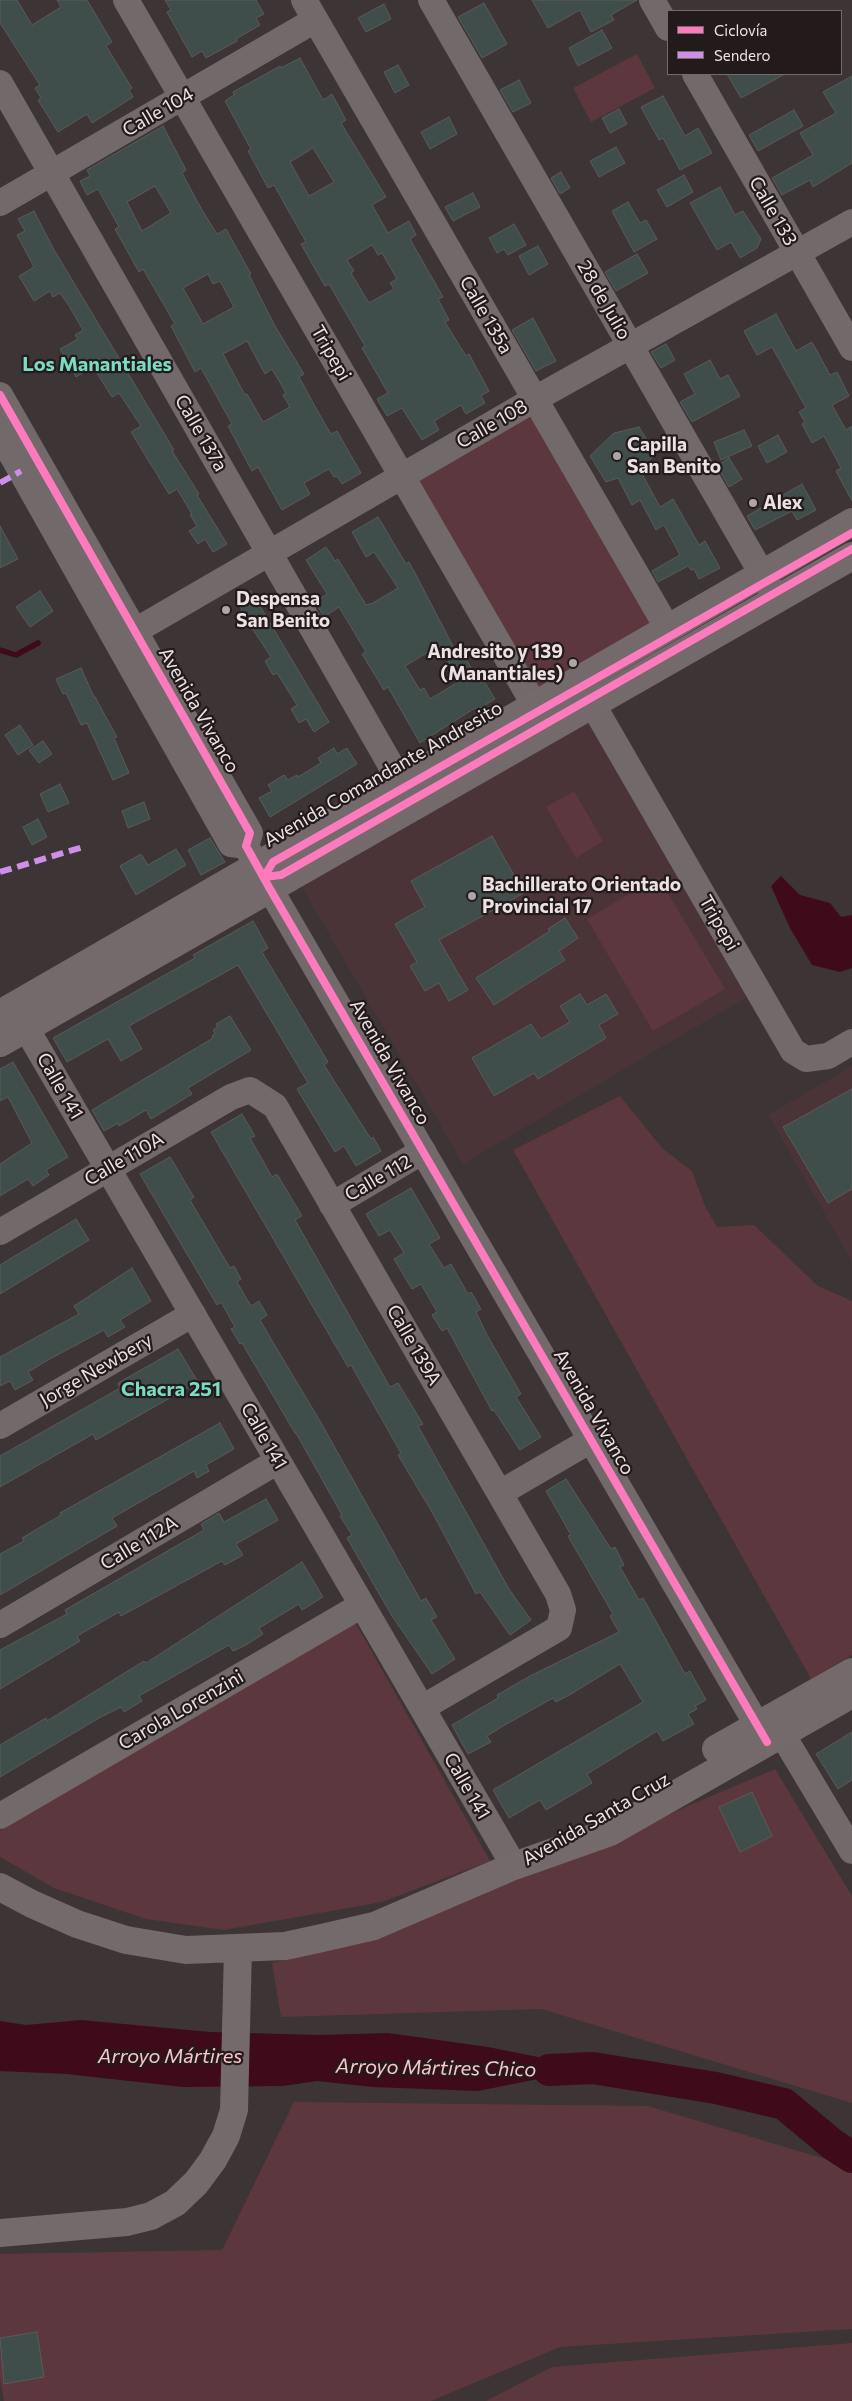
<!DOCTYPE html>
<meta charset="utf-8">
<style>
body{margin:0}
#map{position:relative;width:852px;height:2401px;overflow:hidden;background:#3c3435;font-family:Commissioner,sans-serif}
canvas{display:block}
.legend{position:absolute;left:667px;top:10px;width:175px;height:65px;box-sizing:border-box;background:#221a1b;border:1px solid #736a6b;margin:0;padding:6px 9px;list-style:none;font-size:15px;color:#ede2e3}
.legend li{display:flex;align-items:center;gap:10px;height:25px}
.legend b{width:25px;border:1px solid #736a6b}
</style>
<div id="map">
<canvas width="852" height="2401"></canvas>
<ul class="legend">
<li><b style="height:6px;background:#fd7abc"></b>Ciclovía</li>
<li><b style="height:6px;background:#ce8fe9"></b>Sendero</li>
</ul>
</div>
<script>
const ctx = document.querySelector('canvas').getContext('2d');
ctx.lineJoin = 'round';
function fill(path, color) { ctx.fillStyle = color; ctx.fill(path, 'evenodd'); }
const poly = rows => new Path2D(rows.map(r => 'M' + r).join(''));
function trace(path, color, width, dash) { ctx.strokeStyle = color; ctx.lineWidth = width; ctx.lineCap = dash ? 'butt' : 'round'; ctx.setLineDash(dash || []); ctx.stroke(path); }
function label(font, color, halo, rows, align = 'center') {
  ctx.font = font + ' Commissioner,sans-serif'; ctx.lineWidth = 4.5; ctx.setLineDash([]); ctx.textBaseline = 'middle'; ctx.strokeStyle = halo; ctx.fillStyle = color; for (const [text, x, y, turn = 0] of rows) {
    ctx.save(); ctx.translate(x, y); ctx.rotate((+turn || 0) * Math.PI / 180); ctx.textAlign = isNaN(turn) ? turn : align; if (halo) ctx.strokeText(text, 0, 0); ctx.fillText(text, 0, 0); ctx.restore();
  }
}
fill(poly([
 [586,717,752,994,463,1164,301,886],
 [852,1066,852,1261,768,1115]
]), '#4a3438');
fill(poly([
 [637,54,655,88,591,122,573,88],
 [536,410,663,624,535,696,411,482],
 [574,791,603,841,576,858,546,807],
 [658,877,725,989,653,1031,587,919],
 [620,1096,662,1148,692,1171,705,1206,717,1227,754,1225,818,1286,852,1301,852,1655,811,1679,513,1150],
 [355,1622,490,1861,382,1902,224,1930,146,1919,54,1888,0,1857,0,1830],
 [775,1769,852,1896,852,2103,541,2009,281,2017,272,1963,389,1933],
 [294,2102,648,2106,852,2167,852,2329,560,2347,431,2401,4,2401,0,2379,0,2254,222,2250],
 [852,2343,852,2401,486,2401,552,2367]
]), '#5d373e');
fill(poly([
 [781,876,800,895,830,903,841,917,852,915,852,968,840,972,812,965,790,928,771,886],
 [81,2020,210,2032,318,2035,388,2033,488,2047,593,2068,478,2091,373,2087,317,2081,283,2086,183,2087,67,2074,0,2071,0,2021,26,2025]
]), '#3f0b1a');
trace(poly([
 [0,650,16,655,38,643]
]), '#3f0b1a', 5.5);
trace(poly([
 [549,2070,593,2068,716,2088,784,2104,832,2144,852,2157]
]), '#3f0b1a', 32);
const building = poly([
 [0,0,17,0,32,25,61,7,57,0,87,0,112,42,106,46,132,88,129,90,133,97,92,123,87,114,58,132,38,100,41,98,35,88,40,85,0,23,0,0],
 [165,0,256,0,264,14,256,18,260,25,236,39,237,41,206,58,202,51,192,57,167,12,171,10,165,0],
 [532,0,637,0,611,15,614,20,591,32,580,10,548,28,532,0],
 [484,3,507,44,482,58,458,17,484,3],
 [384,4,391,19,366,32,358,18,384,4],
 [602,30,612,48,578,66,569,48,602,30],
 [300,58,323,100,332,94,346,120,341,123,386,197,372,205,388,233,409,221,416,235,410,239,443,297,438,299,449,320,445,322,466,356,469,354,489,391,481,396,485,403,466,414,461,405,434,421,439,430,422,440,402,408,387,416,377,399,388,393,362,348,365,346,329,284,325,286,318,274,301,244,306,242,274,185,268,188,248,151,251,149,225,101,234,95,233,92,280,66,281,68,300,58],
 [313,148,334,182,309,196,290,162,313,148],
 [372,245,378,255,382,253,397,279,390,283,394,289,369,303,351,273,354,271,347,260,372,245],
 [398,65,409,85,395,93,384,72,398,65],
 [727,74,785,74,741,98,727,74],
 [852,76,852,163,813,187,810,180,782,195,772,178,813,155,800,133,836,113,823,92,852,76],
 [519,80,531,103,513,112,500,90,519,80],
 [663,96,685,136,698,128,712,153,680,170,663,138,659,140,641,107,663,96],
 [619,109,627,124,610,133,602,118,619,109],
 [794,110,803,126,758,151,749,135,794,110],
 [449,117,457,134,430,149,421,132,449,117],
 [163,126,186,170,182,173,202,210,217,234,226,229,251,274,249,275,275,326,304,374,299,377,317,410,331,434,337,431,361,473,342,484,337,476,334,477,329,469,304,483,310,494,282,510,258,467,252,471,228,426,232,424,201,368,195,372,171,326,175,324,143,269,139,272,115,229,119,227,98,189,87,195,80,181,90,176,87,170,163,126],
 [155,186,171,213,142,231,127,202,155,186],
 [208,274,213,284,220,281,234,307,203,324,183,288,208,274],
 [247,341,265,374,272,369,286,393,283,395,290,407,263,422,247,394,245,395,223,354,247,341],
 [616,147,625,163,599,177,590,161,616,147],
 [561,172,570,188,560,194,551,178,561,172],
 [684,175,693,192,667,207,657,190,684,175],
 [720,187,735,215,743,211,761,239,757,248,740,258,731,242,717,250,690,203,720,187],
 [473,193,480,207,453,221,445,207,473,193],
 [628,202,640,223,646,220,657,239,634,252,612,211,628,202],
 [34,211,53,248,174,450,172,451,199,494,197,495,227,544,213,552,205,539,198,544,189,531,197,526,190,515,192,514,177,489,169,494,131,432,141,426,119,393,112,397,93,367,76,377,60,349,78,339,75,335,83,330,69,306,60,293,53,297,50,291,34,301,19,276,34,267,17,235,25,231,18,219,34,211],
 [514,224,526,245,508,255,504,249,497,253,489,238,514,224],
 [538,246,548,264,529,275,519,256,538,246],
 [637,254,648,273,616,291,605,272,637,254],
 [776,314,796,351,812,342,830,375,837,372,849,396,832,405,846,430,852,426,852,501,836,471,841,468,824,436,812,443,802,424,805,422,799,412,806,408,772,347,757,355,744,331,776,314],
 [533,318,556,361,536,371,512,330,533,318],
 [666,344,675,360,661,368,651,352,666,344],
 [710,360,720,379,728,375,740,396,692,422,680,402,695,394,684,374,710,360],
 [639,427,655,453,641,472,660,507,673,499,699,545,705,541,720,568,699,579,694,569,691,570,688,566,658,582,652,571,680,555,664,525,656,530,640,500,632,505,618,478,606,482,590,456,614,433,639,427],
 [744,430,752,446,721,460,714,442,744,430],
 [778,435,787,452,767,463,758,446,778,435],
 [729,458,742,479,729,487,717,466,729,458],
 [802,484,816,510,797,520,792,511,755,530,747,516,802,484],
 [378,517,406,564,409,562,416,575,454,648,438,658,433,649,405,666,420,690,424,688,430,699,460,681,448,661,462,652,480,683,484,681,495,699,477,710,475,708,420,743,388,687,384,690,362,654,366,652,339,607,324,617,315,602,327,594,306,560,326,547,335,561,338,559,366,605,373,603,398,588,374,552,366,557,352,532,378,517],
 [0,526,18,559,0,568,0,526],
 [40,591,53,611,30,627,16,607,40,591],
 [251,591,329,722,314,732,306,719,299,723,291,709,297,705,277,673,273,675,265,661,271,657,250,625,244,629,235,614,242,610,236,600,251,591],
 [81,668,94,697,95,697,117,737,114,738,129,773,113,780,87,723,81,725,66,693,63,694,56,679,81,668],
 [20,725,33,745,18,755,5,735,20,725],
 [43,741,52,754,39,763,29,750,43,741],
 [334,748,337,754,347,748,357,764,270,817,259,798,272,791,268,785,284,775,288,780,297,775,298,777,321,763,318,758,334,748],
 [60,784,69,803,48,812,40,794,60,784],
 [144,802,150,819,128,828,122,811,144,802],
 [38,819,47,837,32,845,23,827,38,819],
 [492,836,524,893,439,940,468,990,449,1001,439,983,425,991,410,966,417,962,395,924,425,907,411,881,492,836],
 [210,838,225,862,201,875,188,850,210,838],
 [176,849,186,865,136,895,120,866,141,854,148,865,176,849],
 [565,918,578,938,559,951,565,960,494,1005,476,978,550,931,548,929,565,918],
 [253,921,268,948,262,952,328,1062,324,1065,371,1139,373,1137,381,1151,356,1166,344,1146,335,1152,297,1089,308,1083,238,965,129,1026,142,1049,121,1061,108,1039,67,1062,53,1038,195,958,193,955,253,921],
 [580,994,587,1005,606,994,618,1014,599,1025,606,1038,538,1079,534,1073,494,1096,472,1058,531,1024,541,1039,570,1022,560,1006,580,994],
 [230,1016,251,1050,188,1088,192,1094,151,1119,146,1110,119,1126,118,1123,104,1131,92,1110,213,1038,212,1036,215,1033,213,1030,218,1027,216,1024,230,1016],
 [13,1062,68,1157,46,1170,49,1175,33,1186,28,1179,0,1196,0,1164,32,1143,8,1097,0,1101,0,1069,13,1062],
 [852,1089,852,1189,828,1203,783,1127,852,1089],
 [242,1114,255,1136,250,1138,272,1177,277,1174,302,1216,295,1220,390,1387,398,1383,423,1424,418,1426,509,1589,531,1620,510,1635,480,1592,476,1594,432,1512,398,1455,401,1453,351,1365,348,1367,211,1132,242,1114],
 [170,1157,194,1197,190,1200,230,1268,234,1266,241,1279,237,1282,251,1306,259,1301,267,1315,260,1320,271,1339,320,1421,421,1601,426,1598,437,1617,431,1620,455,1659,432,1674,392,1616,347,1538,352,1535,340,1516,342,1515,296,1433,295,1433,242,1343,240,1344,231,1329,235,1327,221,1302,217,1305,140,1174,170,1157],
 [411,1188,440,1238,429,1244,444,1268,451,1264,468,1294,471,1292,481,1309,476,1312,487,1335,521,1394,516,1397,541,1437,520,1450,494,1410,492,1411,447,1328,442,1331,432,1315,437,1312,421,1284,412,1289,394,1259,404,1253,390,1230,379,1236,366,1214,411,1188],
 [76,1219,89,1240,0,1294,0,1265,76,1219],
 [132,1268,151,1301,120,1320,125,1327,108,1337,104,1330,48,1360,28,1372,33,1380,15,1390,10,1381,0,1386,0,1357,79,1314,74,1306,132,1268],
 [178,1349,198,1382,96,1440,93,1434,0,1487,0,1456,120,1388,118,1383,178,1349],
 [220,1423,234,1449,206,1465,209,1471,197,1478,194,1471,112,1518,117,1526,0,1595,0,1554,24,1541,22,1538,61,1515,60,1513,220,1423],
 [566,1479,611,1549,615,1547,624,1565,620,1567,639,1600,643,1598,685,1674,690,1671,706,1700,695,1706,697,1709,688,1714,694,1724,663,1741,657,1731,587,1774,592,1783,546,1810,540,1800,509,1818,493,1790,643,1702,620,1664,571,1694,556,1702,553,1698,503,1726,487,1736,491,1742,468,1754,452,1725,498,1698,497,1695,530,1676,619,1632,610,1616,613,1614,568,1536,571,1535,546,1491,566,1479],
 [266,1499,278,1520,236,1544,243,1555,225,1565,222,1561,121,1616,119,1612,77,1636,80,1641,0,1689,0,1650,67,1614,65,1610,204,1530,201,1524,219,1513,224,1522,266,1499],
 [302,1562,323,1597,302,1610,299,1604,259,1628,263,1634,246,1645,233,1651,229,1645,139,1696,142,1701,124,1712,121,1707,99,1718,0,1777,0,1745,46,1718,47,1721,144,1661,146,1663,302,1562],
 [852,1732,852,1780,838,1789,816,1754,852,1732],
 [752,1792,772,1836,740,1852,719,1807,752,1792],
 [37,2332,44,2377,4,2384,0,2338,37,2332]
]);
fill(building, '#404e4b');
trace(building, '#5b5a5a', 1);
trace(poly([
 [126,0,535,706],
 [304,0,668,629],
 [431,0,777,600],
 [652,0,668,28],
 [695,74,852,348],
 [0,83,401,783],
 [0,203,315,20],
 [0,395,250,833,246,846,270,889,767,1742],
 [0,434,231,844,246,846],
 [135,631,535,399,852,222],
 [593,705,793,1051,806,1059,828,1056,852,1042],
 [15,1009,514,1866],
 [332,1205,423,1151],
 [0,1232,231,1097,250,1090,275,1106,558,1594,563,1610,559,1628,422,1708],
 [0,1426,193,1314],
 [500,1493,591,1440],
 [0,1625,278,1461],
 [782,1734,852,1851],
 [0,1816,362,1605]
]), '#72696a', 26);
trace(poly([
 [0,1014,852,522],
 [0,1043,852,556],
 [716,1749,852,1672],
 [0,1887,32,1904,77,1924,126,1940,186,1950,285,1946,322,1938,374,1926,514,1866,610,1832,852,1694],
 [0,2233,127,2222,151,2216,175,2203,196,2183,213,2160,226,2136,234,2110,238,1948]
]), '#74696b', 28);
trace(poly([
 [0,483,21,471],
 [0,872,83,847]
]), '#ce8fe9', 6, [12, 6]);
trace(poly([
 [0,395,250,833,246,846,270,889,767,1742],
 [264,877,273,862,852,533],
 [264,877,281,875,852,549]
]), '#fd7abc', 8);
for (const [x, y, r, color] of [
 [617,456,5,"#afa5a6"],
 [753,503,5,"#afa5a6"],
 [226,610,5,"#afa5a6"],
 [573,663,5,"#afa5a6"],
 [472,896,5,"#afa5a6"]
]) { const dot = new Path2D(); dot.arc(x, y, r, 0, 2 * Math.PI); ctx.fillStyle = color; ctx.fill(dot); trace(dot, '#221a1b', 2); }
label('19px', '#ede2e3', '#221a1b', [
 ["Calle 104",158,112,-30],
 ["Calle 133",773,211,60],
 ["28 de Julio",604,300,60],
 ["Calle 135a",486,315,60],
 ["Tripepi",331,353,60],
 ["Calle 108",492,424,-30],
 ["Calle 137a",201,433,60],
 ["Avenida Vivanco",199,710,60],
 ["Avenida Comandante Andresito",383,774,-30],
 ["Tripepi",719,923,60],
 ["Avenida Vivanco",390,1062,60],
 ["Calle 141",60,1086,60],
 ["Calle 110A",124,1159,-30],
 ["Calle 112",378,1178,-30],
 ["Calle 139A",414,1345,60],
 ["Jorge Newbery",96,1370,-30],
 ["Avenida Vivanco",594,1412,60],
 ["Calle 141",264,1436,60],
 ["Calle 112A",139,1543,-31],
 ["Carola Lorenzini",181,1710,-30],
 ["Calle 141",467,1786,60],
 ["Avenida Santa Cruz",596,1819,-30]
]);
label('bold 19px', '#ede2e3', '#221a1b', [
 ["Capilla",627,445],
 ["San Benito",627,467],
 ["Alex",763,503],
 ["Despensa",236,599],
 ["San Benito",236,621],
 ["Andresito y 139",563,652,"right"],
 ["(Manantiales)",563,674,"right"],
 ["Bachillerato Orientado",482,885],
 ["Provincial 17",482,907]
], 'left');
label('bold 20px', '#7bdcc3', '#221a1b', [
 ["Los Manantiales",97,364],
 ["Chacra 251",171,1389]
]);
label('italic 20px', '#ffc3cb', '#221a1b', [
 ["Arroyo Mártires",170,2056],
 ["Arroyo Mártires Chico",436,2068,1]
]);
</script>
